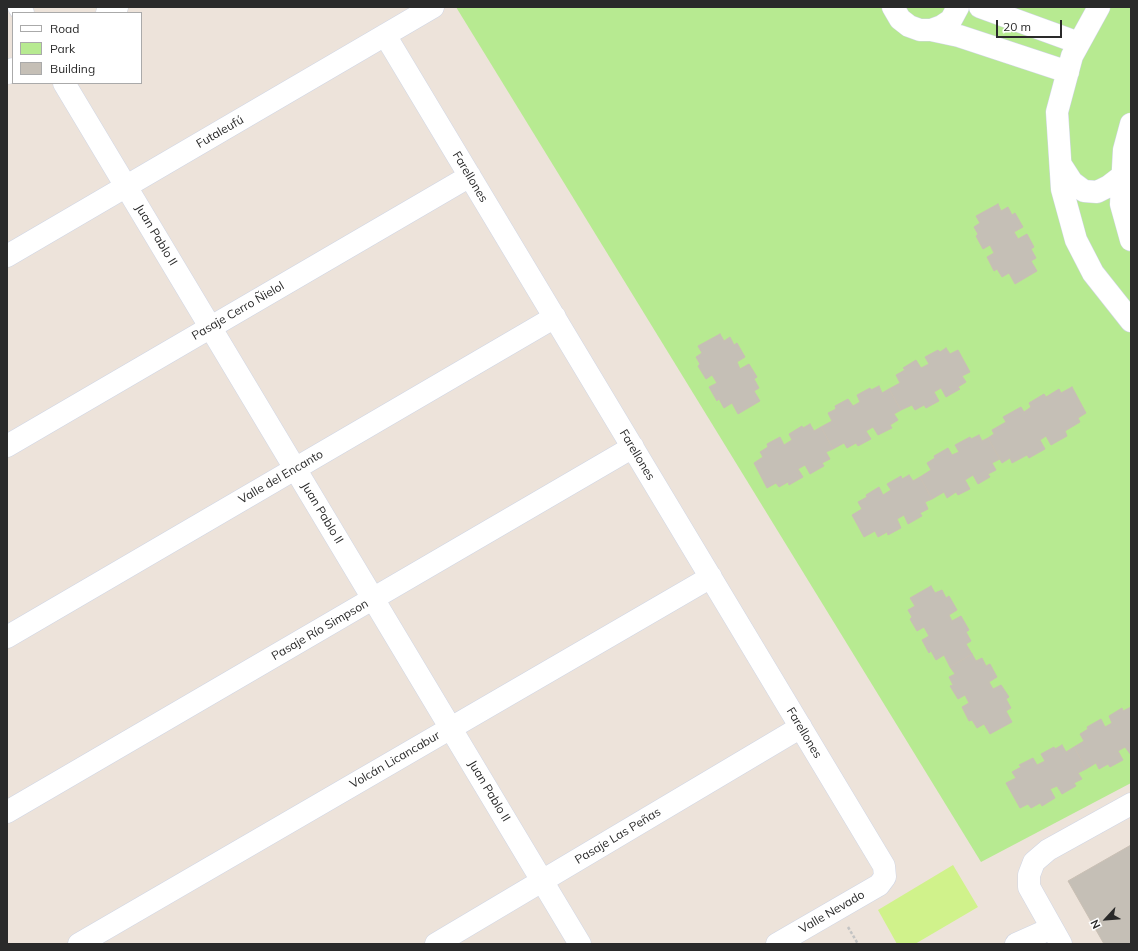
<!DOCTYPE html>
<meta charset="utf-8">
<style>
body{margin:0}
#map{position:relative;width:1138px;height:951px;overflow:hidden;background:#ede3da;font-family:Mulish,sans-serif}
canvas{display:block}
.frame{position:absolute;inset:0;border:8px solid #2a2a2a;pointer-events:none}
.legend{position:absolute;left:12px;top:12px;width:130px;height:72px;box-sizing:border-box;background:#fff;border:1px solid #aaa;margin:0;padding:5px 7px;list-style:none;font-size:12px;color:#2a2a2a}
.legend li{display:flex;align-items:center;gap:8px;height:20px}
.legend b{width:20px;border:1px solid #aaa}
.north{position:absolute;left:1086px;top:899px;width:40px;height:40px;-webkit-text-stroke:3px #fff;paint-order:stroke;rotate:244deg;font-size:11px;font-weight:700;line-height:16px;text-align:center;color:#2a2a2a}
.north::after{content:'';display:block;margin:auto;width:14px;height:18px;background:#2a2a2a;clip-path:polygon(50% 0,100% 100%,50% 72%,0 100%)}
.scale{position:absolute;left:996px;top:20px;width:66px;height:18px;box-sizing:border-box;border:2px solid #2a2a2a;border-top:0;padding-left:5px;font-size:12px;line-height:14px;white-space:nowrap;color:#2a2a2a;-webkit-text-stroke:3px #fff;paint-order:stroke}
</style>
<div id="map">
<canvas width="1138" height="951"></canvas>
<div class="frame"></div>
<ul class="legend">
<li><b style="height:5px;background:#fff"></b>Road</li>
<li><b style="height:11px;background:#b7ea91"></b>Park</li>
<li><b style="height:11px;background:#c5bfb6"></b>Building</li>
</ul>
<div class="north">N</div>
<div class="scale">20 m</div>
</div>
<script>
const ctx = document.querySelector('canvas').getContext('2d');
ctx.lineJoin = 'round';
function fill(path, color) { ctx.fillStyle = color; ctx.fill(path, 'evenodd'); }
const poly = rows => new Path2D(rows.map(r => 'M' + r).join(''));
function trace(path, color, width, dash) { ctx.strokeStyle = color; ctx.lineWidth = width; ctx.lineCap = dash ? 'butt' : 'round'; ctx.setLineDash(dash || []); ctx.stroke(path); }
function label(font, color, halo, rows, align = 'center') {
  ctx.font = font + ' Mulish,sans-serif'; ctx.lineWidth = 4; ctx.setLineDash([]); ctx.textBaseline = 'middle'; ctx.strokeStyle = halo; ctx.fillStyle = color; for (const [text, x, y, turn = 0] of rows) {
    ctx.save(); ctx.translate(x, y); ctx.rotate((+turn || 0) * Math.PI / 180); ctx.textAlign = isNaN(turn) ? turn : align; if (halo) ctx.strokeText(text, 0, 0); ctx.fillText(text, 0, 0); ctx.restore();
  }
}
fill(poly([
 [456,7,1131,7,1131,783,981,862]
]), '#b7ea91');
fill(poly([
 [953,865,978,907,915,944,897,944,878,910]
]), '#d0f28b');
const building = poly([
 [998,204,1001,211,1008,207,1012,215,1015,213,1023,227,1014,232,1018,239,1027,234,1034,247,1031,249,1036,258,1031,261,1037,271,1015,284,1009,273,1002,277,997,269,994,271,987,257,994,253,990,245,983,249,976,236,978,234,974,227,980,223,976,216,998,204],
 [720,334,724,341,730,337,734,345,737,343,745,357,737,362,740,369,749,364,757,377,754,379,759,388,754,391,760,401,738,414,732,403,724,408,719,399,717,401,709,387,717,383,712,375,706,379,698,366,700,364,696,357,702,353,698,346,720,334],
 [946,348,950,354,958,350,970,372,962,376,966,382,958,387,960,389,946,397,941,388,934,392,939,401,926,408,924,405,915,410,912,405,901,410,889,389,900,383,896,375,905,370,903,368,916,360,921,368,929,364,925,357,938,350,940,352,946,348],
 [879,386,882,393,889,389,901,410,894,414,898,420,890,425,892,428,878,435,873,427,866,431,871,439,858,446,856,443,847,448,844,443,833,449,821,427,832,421,828,413,836,409,835,406,848,399,853,406,860,402,857,395,870,388,871,390,879,386],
 [1072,387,1086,413,1078,418,1080,422,1065,431,1067,436,1051,445,1046,436,1040,440,1045,449,1029,458,1027,455,1012,463,1010,458,1002,463,988,438,994,434,992,430,1006,422,1003,417,1021,407,1024,412,1031,407,1029,403,1044,394,1046,397,1059,389,1061,393,1072,387],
 [810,424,814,431,821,427,833,449,826,452,830,459,822,463,824,466,810,474,805,465,798,469,803,477,789,485,788,482,779,487,776,483,767,488,754,463,763,457,760,452,768,447,767,444,780,437,784,445,792,440,789,434,802,426,803,428,810,424],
 [979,435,982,441,988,438,1000,459,992,463,996,470,988,474,990,477,978,484,973,475,965,480,970,489,958,495,956,492,947,498,944,492,932,499,920,477,931,470,927,463,935,458,934,456,948,448,952,455,959,452,955,445,970,437,971,439,979,435],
 [909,475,913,481,920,477,932,499,925,502,928,509,920,513,922,516,908,524,904,515,897,519,901,528,888,535,887,532,878,537,875,531,864,537,852,515,862,509,858,502,867,497,866,495,879,487,883,495,891,490,887,484,901,476,902,479,909,475],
 [931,586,935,593,942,590,946,598,949,596,957,610,949,615,952,621,961,616,969,630,966,632,971,641,966,644,972,654,950,667,944,655,936,660,931,651,929,653,922,640,929,636,924,627,917,631,910,619,912,617,908,610,915,606,910,598,931,586],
 [972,654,976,661,982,658,986,666,990,664,997,677,989,682,993,689,1001,685,1009,697,1006,699,1011,708,1006,711,1012,722,990,734,984,724,977,728,972,720,969,721,962,707,969,703,965,695,958,699,950,686,953,685,949,677,955,674,950,667,972,654],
 [1131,707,1131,755,1125,747,1118,751,1123,760,1110,767,1108,764,1099,769,1096,763,1086,769,1074,747,1084,741,1080,734,1088,729,1087,727,1101,719,1105,727,1112,723,1109,716,1122,708,1123,711,1131,707],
 [1062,745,1066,752,1074,747,1086,769,1078,773,1082,779,1074,783,1076,786,1062,794,1057,786,1050,789,1055,798,1042,806,1040,803,1031,808,1028,804,1020,808,1006,783,1016,778,1012,772,1021,767,1019,765,1033,758,1037,765,1045,761,1041,754,1054,747,1055,749,1062,745],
 [1131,845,1131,944,1104,944,1068,881,1131,845]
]);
fill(building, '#c5bfb6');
trace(building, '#c9bfb4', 1);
const minor = poly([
 [19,7,23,13],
 [893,7,900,19,909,26,920,30,931,30,942,26,951,20,958,7],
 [980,7,1079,43],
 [1099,7,1072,56,1057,112,1062,189,1076,240,1093,273,1131,321],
 [107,13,117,7],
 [931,30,959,36,1068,72],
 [385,35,884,866,885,877,879,885,777,944],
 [7,73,13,69],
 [64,83,580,944],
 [1131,124,1124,150,1121,204,1131,240],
 [1061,165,1072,182,1084,191,1097,192,1109,186,1122,176],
 [7,256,433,7],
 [7,446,470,176],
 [7,637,555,317],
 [7,812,633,447],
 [79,944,711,577],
 [436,944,801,727],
 [1016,944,1052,928],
 [1061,944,1029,887,1029,875,1034,862,1048,850,1131,804]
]);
trace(minor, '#cfd5e4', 23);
trace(poly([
 [848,927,858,944]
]), '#c3c3c3', 2.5, [3, 2]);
trace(minor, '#fff', 22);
label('12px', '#2a2a2a', '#fff', [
 ["Futaleufú",220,132,-30],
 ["Farellones",470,177,59],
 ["Juan Pablo II",156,235,59],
 ["Pasaje Cerro Ñielol",238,311,-30],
 ["Farellones",637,455,59],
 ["Valle del Encanto",281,477,-30],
 ["Juan Pablo II",322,513,59],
 ["Pasaje Río Simpson",320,630,-30],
 ["Farellones",804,733,59],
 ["Volcán Licancabur",395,760,-30],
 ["Juan Pablo II",489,791,59],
 ["Pasaje Las Peñas",618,836,-31],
 ["Valle Nevado",832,912,-30]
]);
</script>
